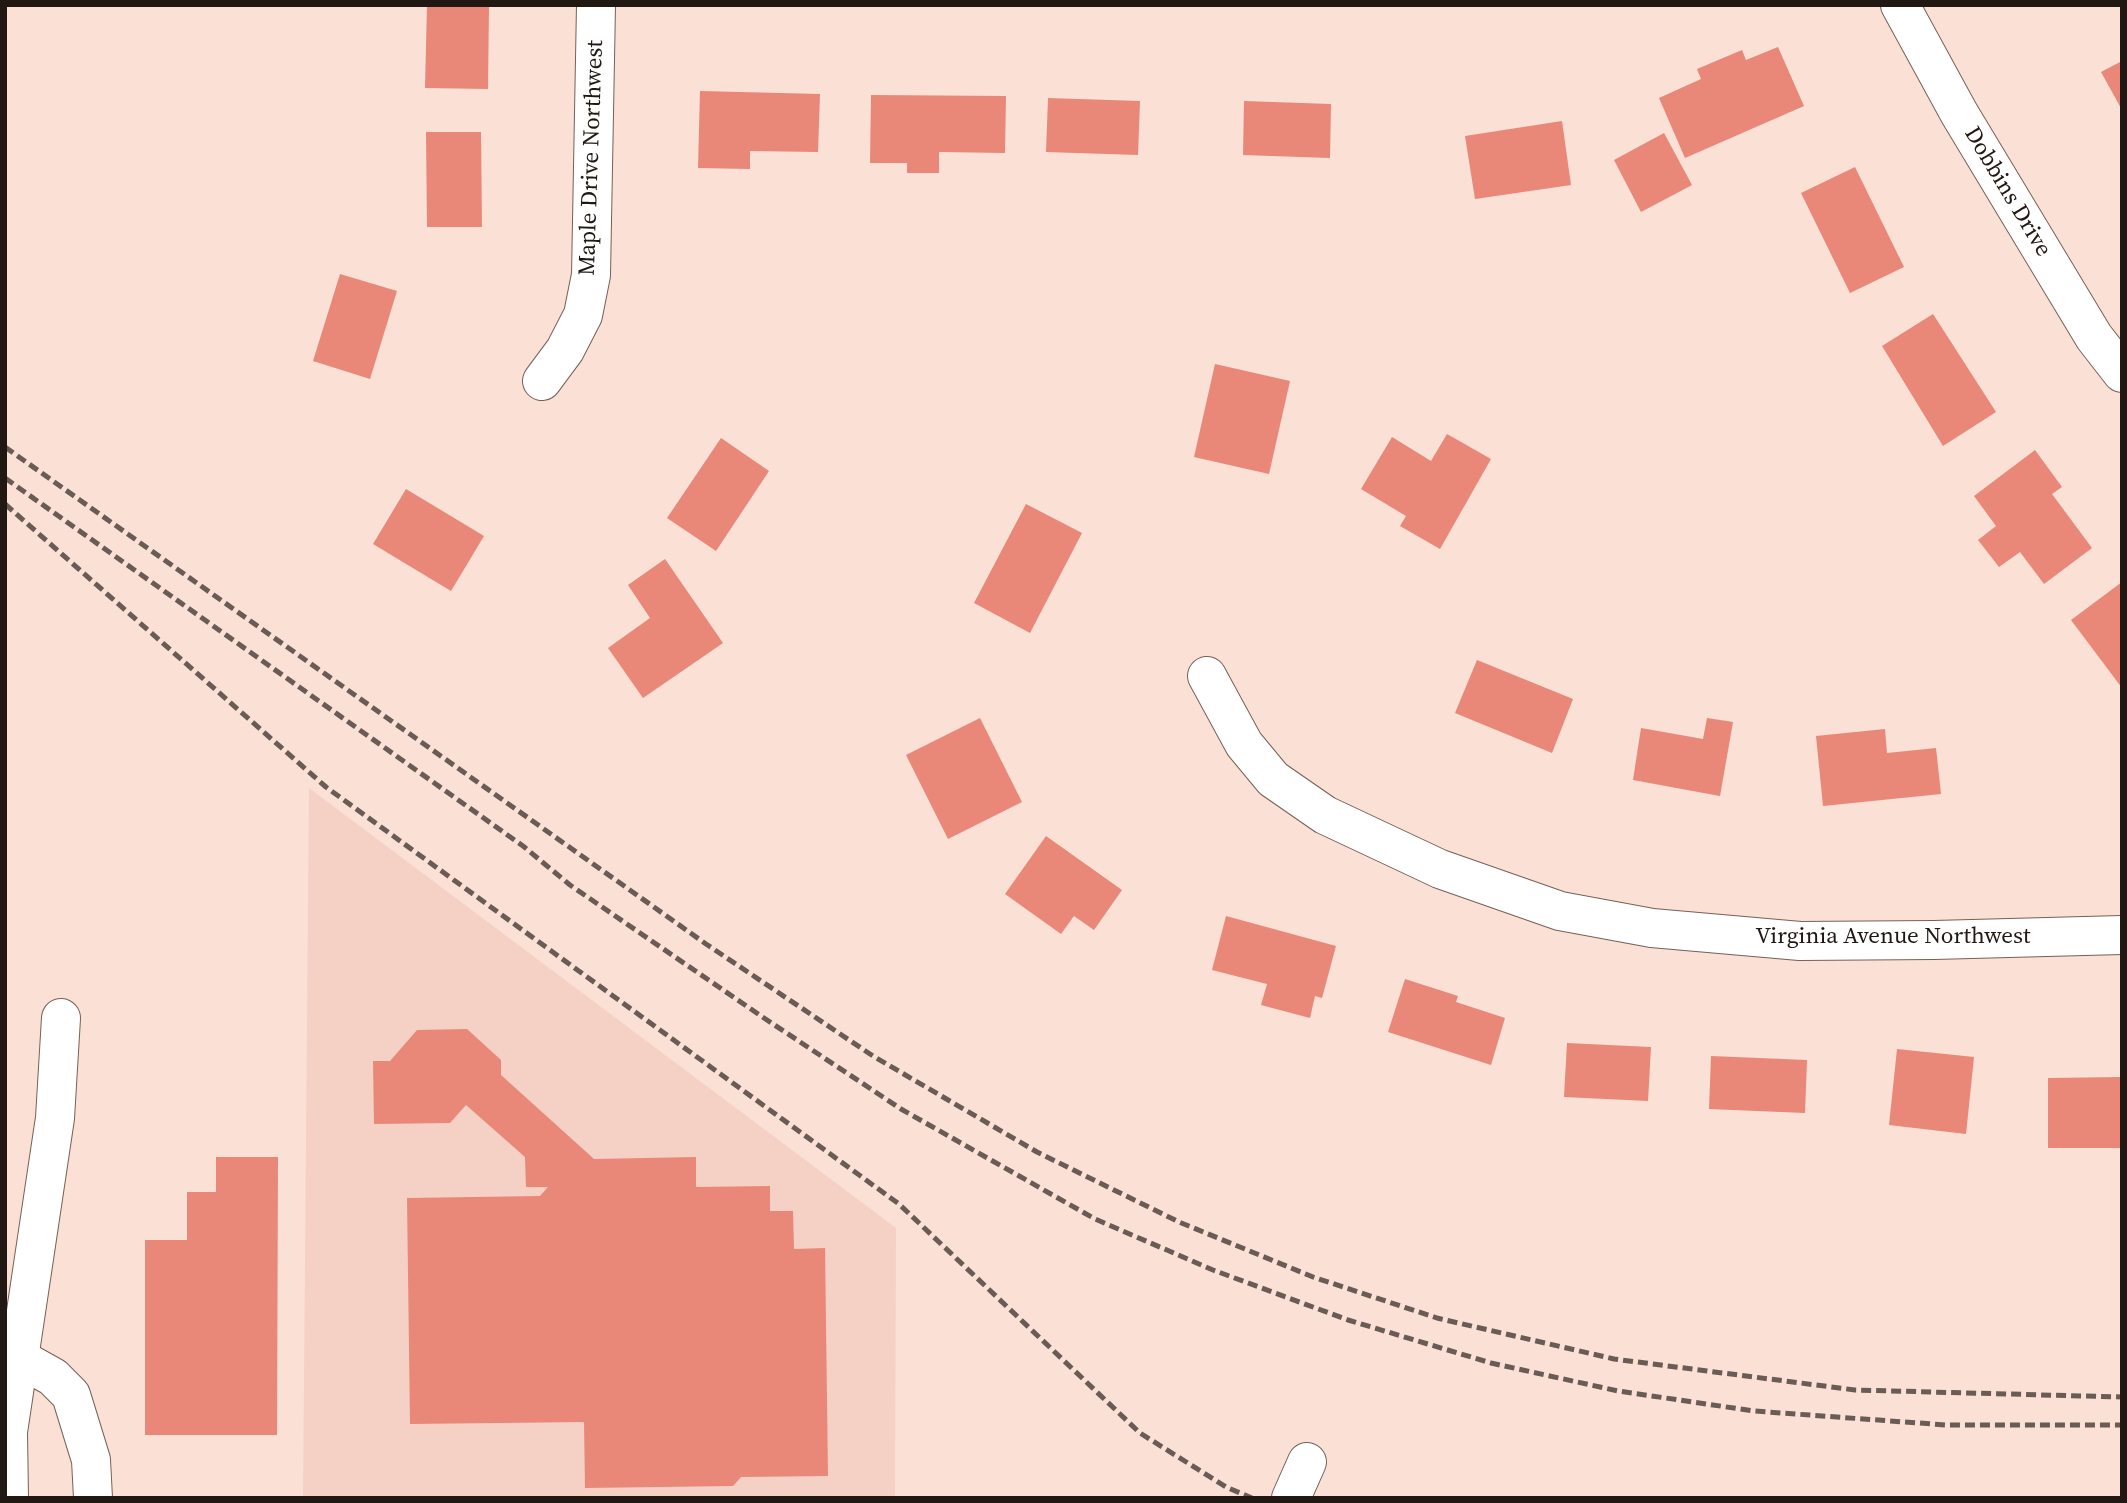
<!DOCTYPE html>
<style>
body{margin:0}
#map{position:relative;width:2127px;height:1503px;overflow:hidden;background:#fae0d5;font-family:"Source Serif 4",serif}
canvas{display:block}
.frame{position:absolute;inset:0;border:7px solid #211814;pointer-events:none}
</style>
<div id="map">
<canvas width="2127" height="1503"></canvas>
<div class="frame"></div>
</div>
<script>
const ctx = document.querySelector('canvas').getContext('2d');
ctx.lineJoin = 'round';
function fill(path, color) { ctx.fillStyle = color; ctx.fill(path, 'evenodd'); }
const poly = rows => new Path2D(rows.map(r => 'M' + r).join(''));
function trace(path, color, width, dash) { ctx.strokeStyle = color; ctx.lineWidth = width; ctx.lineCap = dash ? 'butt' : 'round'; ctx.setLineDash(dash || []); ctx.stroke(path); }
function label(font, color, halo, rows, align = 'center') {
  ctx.font = font + ' "Source Serif 4",serif'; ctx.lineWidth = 7; ctx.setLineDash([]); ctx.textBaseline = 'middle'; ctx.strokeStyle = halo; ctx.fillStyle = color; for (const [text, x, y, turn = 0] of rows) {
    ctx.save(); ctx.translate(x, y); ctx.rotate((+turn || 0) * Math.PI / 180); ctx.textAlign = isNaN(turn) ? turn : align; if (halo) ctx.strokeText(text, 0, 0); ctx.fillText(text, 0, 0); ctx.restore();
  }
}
fill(poly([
 [309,788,896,1228,895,1498,303,1498]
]), '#f4d1c4');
fill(poly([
 [427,5,489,5,488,89,425,88],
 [1778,47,1804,106,1685,158,1659,98,1701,79,1697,69,1742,50,1746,60],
 [2122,61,2122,110,2101,72],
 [700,91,820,94,818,152,750,151,750,169,698,168],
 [871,95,1006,96,1005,153,939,152,939,173,907,173,907,163,870,163],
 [1048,98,1140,101,1138,155,1046,152],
 [1244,101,1331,104,1330,158,1243,155],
 [1562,121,1571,185,1475,199,1465,136],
 [426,132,481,132,482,227,427,227],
 [1664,133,1692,185,1641,212,1614,160],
 [1855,167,1904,267,1850,293,1801,193],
 [340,274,397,291,370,379,313,361],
 [1933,314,1996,412,1943,446,1882,346],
 [1215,364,1290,381,1269,474,1194,457],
 [1447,434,1491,459,1440,549,1400,526,1406,516,1361,489,1392,437,1431,461],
 [721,438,769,471,716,551,667,518],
 [2035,450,2062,487,2052,494,2092,548,2044,584,2020,552,1999,567,1978,540,1996,526,1974,496],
 [406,489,484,536,451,591,373,544],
 [1026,504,1082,533,1030,633,974,603],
 [665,559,723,643,643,698,608,648,650,618,628,585],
 [2122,582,2122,688,2071,620],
 [1477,660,1573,699,1552,753,1455,713],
 [980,718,1022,802,948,839,906,755],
 [1707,718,1733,722,1720,796,1633,780,1641,728,1703,739],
 [1885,729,1887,753,1936,748,1941,794,1823,806,1816,736],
 [1046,836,1122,890,1094,930,1074,916,1061,934,1005,894],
 [1226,916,1336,946,1322,998,1315,996,1310,1018,1261,1005,1267,984,1212,970],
 [1405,979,1458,996,1456,1002,1505,1018,1491,1065,1388,1032],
 [467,1029,501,1060,501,1075,594,1159,696,1157,696,1187,770,1186,770,1211,793,1211,794,1249,825,1248,828,1476,741,1477,733,1486,585,1488,584,1422,410,1424,407,1198,540,1196,548,1187,526,1187,525,1157,466,1105,450,1123,374,1124,373,1061,390,1061,417,1030],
 [1567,1043,1651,1047,1648,1101,1564,1097],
 [1897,1049,1974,1057,1966,1134,1889,1125],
 [1711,1056,1807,1060,1805,1113,1709,1109],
 [2122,1077,2122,1148,2048,1148,2048,1078],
 [216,1157,278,1157,277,1435,145,1435,145,1240,187,1240,187,1192,216,1192]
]), '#e98778');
const minor = poly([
 [1900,5,1959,113,2094,337,2122,373],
 [542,381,565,350,583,315,591,275,596,5],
 [1207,676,1244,744,1273,779,1325,815,1440,869,1560,911,1652,928,1800,941,1934,940,2122,935],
 [19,1358,53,1377,71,1395,91,1460,93,1498],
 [9,1498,8,1432,55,1118,61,1018],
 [1291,1498,1307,1462]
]);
trace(minor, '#776057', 40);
trace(minor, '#fff', 38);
trace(poly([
 [5,447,706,944,873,1056,1037,1152,1179,1222,1313,1277,1437,1318,1614,1359,1855,1390,2122,1397],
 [5,478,523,846,570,885,764,1018,901,1109,1095,1219,1213,1270,1348,1320,1491,1363,1618,1391,1754,1411,1946,1425,2122,1425],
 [5,504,326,787,899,1204,1140,1433,1226,1487,1252,1498]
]), '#6a5b55', 5, [10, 5]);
label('23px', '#211814', '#fff', [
 ["Maple Drive Northwest",592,158,-88],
 ["Dobbins Drive",2007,192,59],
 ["Virginia Avenue Northwest",1893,937]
]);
</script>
